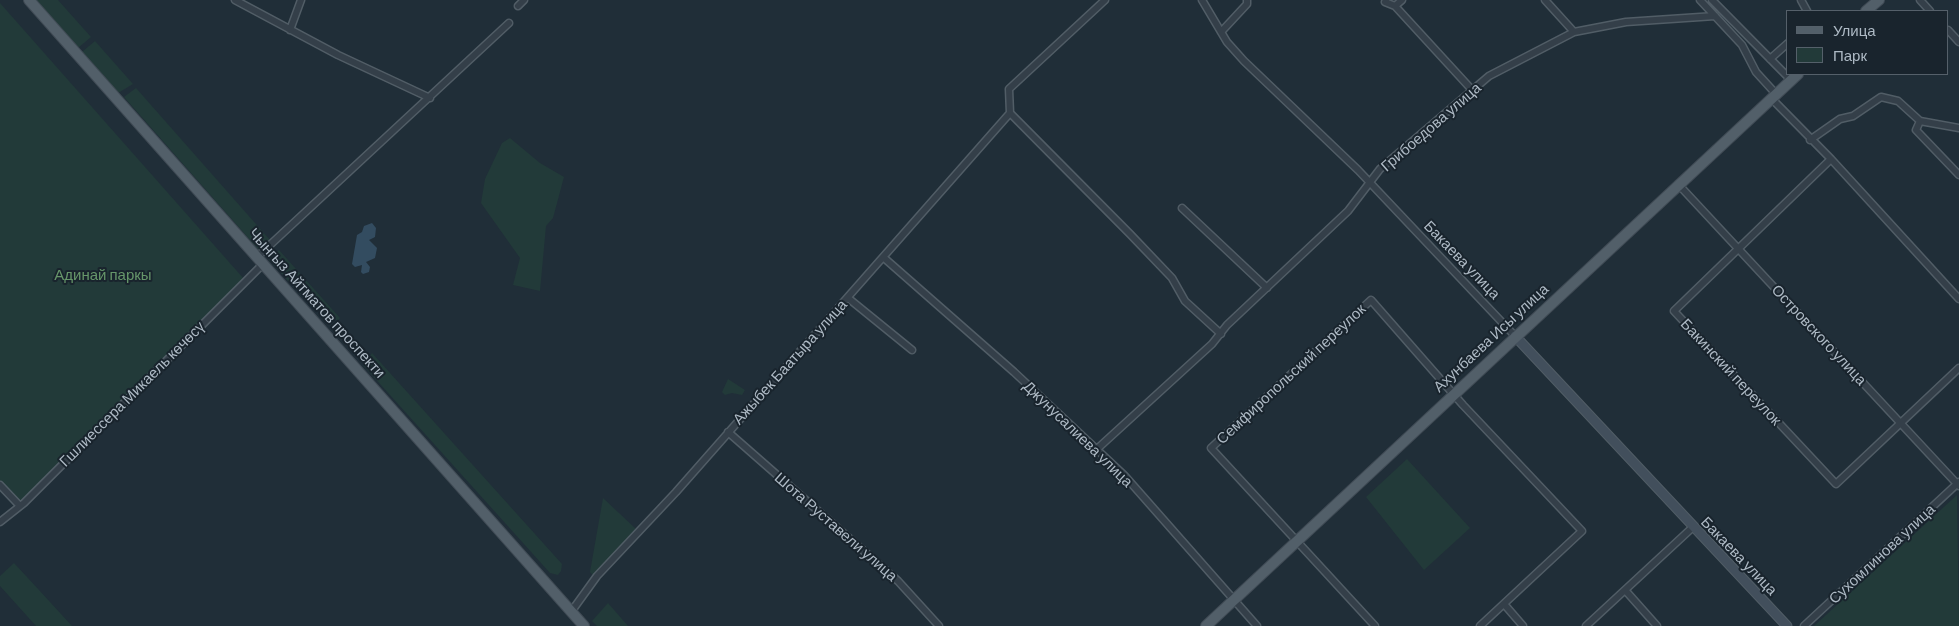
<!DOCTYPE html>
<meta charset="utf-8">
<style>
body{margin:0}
#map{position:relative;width:1959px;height:626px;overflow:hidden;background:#202e38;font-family:Barlow,sans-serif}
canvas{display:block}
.legend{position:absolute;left:1786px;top:10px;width:162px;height:65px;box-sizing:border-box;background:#19242d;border:1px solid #55606a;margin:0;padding:6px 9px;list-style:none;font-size:15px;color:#aebac5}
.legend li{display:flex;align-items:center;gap:10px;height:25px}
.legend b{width:25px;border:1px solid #55606a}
</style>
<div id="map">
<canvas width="1959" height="626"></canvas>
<ul class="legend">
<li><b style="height:6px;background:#525f69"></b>Улица</li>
<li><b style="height:14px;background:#223a39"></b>Парк</li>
</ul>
</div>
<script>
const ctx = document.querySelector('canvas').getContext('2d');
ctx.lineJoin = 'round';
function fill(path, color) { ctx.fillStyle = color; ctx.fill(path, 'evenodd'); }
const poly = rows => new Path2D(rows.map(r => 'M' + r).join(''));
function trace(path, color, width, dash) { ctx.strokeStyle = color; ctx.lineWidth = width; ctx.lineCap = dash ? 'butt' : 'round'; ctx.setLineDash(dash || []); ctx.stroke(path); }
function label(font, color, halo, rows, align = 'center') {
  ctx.font = font + ' Barlow,sans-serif'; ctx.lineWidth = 4; ctx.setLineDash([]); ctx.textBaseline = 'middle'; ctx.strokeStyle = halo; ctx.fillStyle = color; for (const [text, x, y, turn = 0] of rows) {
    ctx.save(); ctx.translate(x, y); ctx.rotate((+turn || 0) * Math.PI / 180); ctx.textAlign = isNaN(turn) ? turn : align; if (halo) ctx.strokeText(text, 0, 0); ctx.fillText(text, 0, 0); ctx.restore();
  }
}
fill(poly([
 [35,0,58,0,91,37,78,48],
 [0,3,244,279,24,501,20,501,0,481],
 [95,41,133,84,118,93,82,52],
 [136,88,270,240,258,249,124,97],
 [510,138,540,163,564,177,553,218,546,226,540,291,513,285,520,258,481,203,485,179,502,143],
 [279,250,340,318,338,321,314,309,269,260],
 [372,353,562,564,561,571,558,575,550,573,363,365],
 [728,379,745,390,742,395,732,393,725,395,722,392],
 [1407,459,1470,528,1424,570,1366,497],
 [1957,495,1959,626,1814,626],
 [603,498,636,529,593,575,590,572],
 [14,563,39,590,72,626,36,626,0,586,0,576],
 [608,603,628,626,597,626,592,621]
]), '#223a39');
fill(poly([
 [372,223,376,228,375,237,369,240,377,248,375,258,366,262,370,267,369,272,363,274,361,272,362,265,355,267,352,264,357,235,362,232,364,226]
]), '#334c60');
const minor = poly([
 [235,0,338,55,430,98],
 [1202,0,1227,42,1244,61,1358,170,1515,336],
 [1386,0,1385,2,1395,6,1473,91],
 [1545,0,1574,32],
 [1700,0,1742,45,1756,72,1776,94],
 [1712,0,1791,80],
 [1801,0,1807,11],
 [1920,0,1930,11],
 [518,6,524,0],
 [1395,6,1402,0],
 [290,30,301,0],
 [1948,30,1959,42],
 [1221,32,1247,4,1247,0],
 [1770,59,1788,43],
 [1771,98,1831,159,1959,299],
 [1010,113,1130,234,1172,278,1185,301,1221,334],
 [1010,113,1009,89,1105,0],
 [1920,121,1916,130,1959,175],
 [1810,140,1840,119,1853,116,1881,97,1898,101,1920,121,1959,128],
 [1831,159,1674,311,1836,484,1959,368],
 [1678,184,1959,486],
 [1182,208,1267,288],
 [257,257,509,23],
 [883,257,1014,372,1124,475,1257,626],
 [848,298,912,350],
 [728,432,898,581,939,626],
 [1097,449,1212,344,1227,325,1348,211,1380,169,1489,76,1574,32,1626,22,1715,16],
 [0,485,19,505],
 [0,522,24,503,263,264],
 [1625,590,1657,626],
 [1504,604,1523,626],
 [571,612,597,576,676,492,1010,113],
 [1375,626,1211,448,1371,300,1463,405,1582,531,1480,626],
 [1586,626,1693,527],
 [1804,626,1959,482]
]);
const secondary = poly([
 [1515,336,1787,626]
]);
const primary = poly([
 [29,0,584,626],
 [1866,11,1879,0],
 [1206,626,1798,74]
]);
trace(minor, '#515d66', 9);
trace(secondary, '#515d66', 11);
trace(primary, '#404b55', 12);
trace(minor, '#343f49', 6);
trace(secondary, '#424f5c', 9);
trace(primary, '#525f69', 10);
label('15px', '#aebac5', '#19242d', [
 ["Грибоедова улица",1431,127,-41],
 ["Бакаева улица",1462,260,46],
 ["Чынгыз Айтматов проспекти",317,303,48],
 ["Островского улица",1819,335,47],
 ["Ахунбаева Исы улица",1491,338,-43],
 ["Ажыбек Баатыра улица",790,362,-48],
 ["Бакинский переулок",1731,372,47],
 ["Семфиропольский переулок",1291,374,-43],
 ["Гшлиессера Микаель көчөсү",132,394,-45],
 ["Джунусалиева улица",1078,434,44],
 ["Шота Руставели улица",836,527,41],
 ["Сухомлинова улица",1882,554,-43],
 ["Бакаева улица",1739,556,46]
]);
label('15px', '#66966a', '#19242d', [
 ["Адинай паркы",103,275]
]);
</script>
